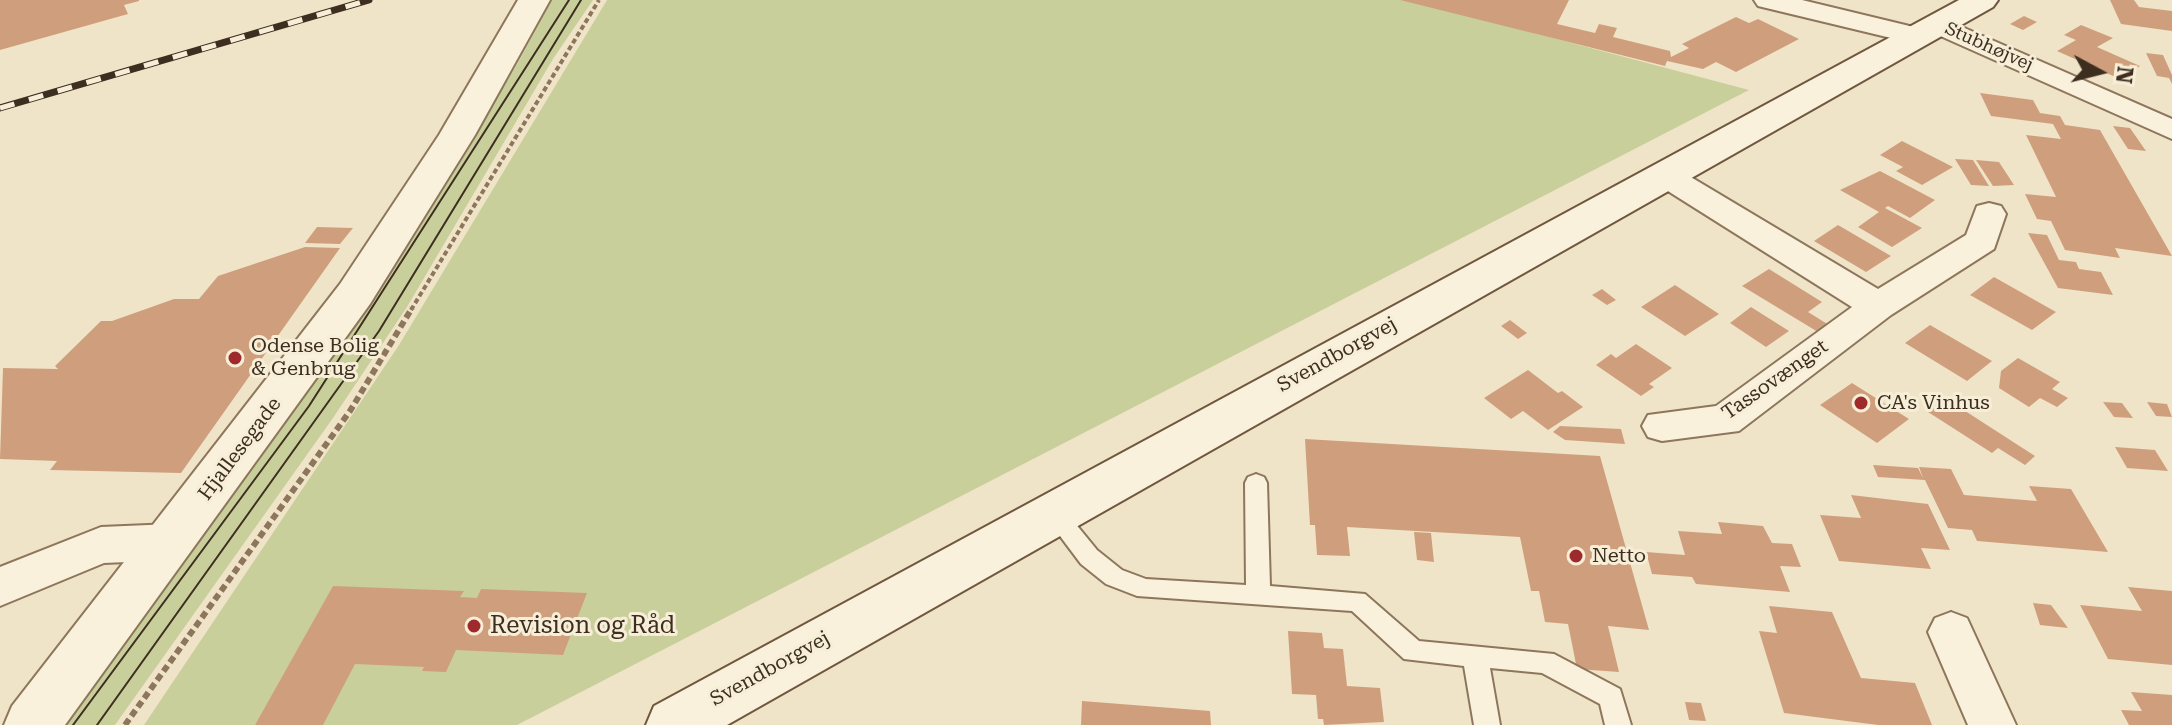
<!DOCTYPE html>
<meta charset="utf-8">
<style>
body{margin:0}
#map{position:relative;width:2172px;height:725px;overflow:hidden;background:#f0e4c8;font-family:"Roboto Serif",serif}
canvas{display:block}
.north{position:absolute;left:2060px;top:32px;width:80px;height:80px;-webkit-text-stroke:6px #f7eed8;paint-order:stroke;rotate:97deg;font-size:22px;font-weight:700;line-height:32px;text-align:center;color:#3d2e20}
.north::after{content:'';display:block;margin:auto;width:28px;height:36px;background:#3d2e20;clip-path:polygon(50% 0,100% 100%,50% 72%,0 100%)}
</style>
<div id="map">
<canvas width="2172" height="725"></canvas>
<div class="north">N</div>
</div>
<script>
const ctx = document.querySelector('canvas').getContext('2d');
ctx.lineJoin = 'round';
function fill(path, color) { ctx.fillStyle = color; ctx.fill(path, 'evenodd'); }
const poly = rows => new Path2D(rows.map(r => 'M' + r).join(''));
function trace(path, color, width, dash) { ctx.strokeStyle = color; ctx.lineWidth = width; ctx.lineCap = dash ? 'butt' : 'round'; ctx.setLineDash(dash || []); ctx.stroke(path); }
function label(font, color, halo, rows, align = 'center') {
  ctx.font = font + ' "Roboto Serif",serif'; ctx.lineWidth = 6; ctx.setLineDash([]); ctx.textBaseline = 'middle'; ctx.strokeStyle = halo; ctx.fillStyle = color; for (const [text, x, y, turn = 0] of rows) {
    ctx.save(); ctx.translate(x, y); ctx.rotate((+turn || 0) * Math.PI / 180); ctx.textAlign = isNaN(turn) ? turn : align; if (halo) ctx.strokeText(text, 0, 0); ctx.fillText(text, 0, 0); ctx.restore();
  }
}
fill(poly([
 [552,0,593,0,553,59,407,307,333,418,115,725,56,725,432,200,515,68],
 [607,0,1410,0,1749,90,517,725,144,725,399,345]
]), '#c9cf9b');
fill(poly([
 [0,0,139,0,139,1,124,5,128,14,0,50],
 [1400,0,1569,0,1557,24,1595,33,1599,24,1617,28,1613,37,1670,51,1671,57,1689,48,1682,44,1736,17,1749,23,1758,19,1799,39,1736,72,1716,62,1703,69,1667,61,1665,66],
 [2110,0,2134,0,2139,7,2172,11,2172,31,2121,24],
 [2024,16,2037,22,2023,30,2010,24],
 [2081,25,2113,38,2097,47,2140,66,2120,79,2057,51,2076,40,2064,35],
 [2146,53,2163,55,2172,75,2172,84,2169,78,2157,76],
 [1980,93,2033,100,2040,113,2060,116,2065,125,2100,130,2172,256,2115,248,2120,258,2065,250,2051,221,2037,219,2025,194,2056,197,2026,135,2061,139,2053,124,1991,116],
 [2113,126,2130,128,2146,151,2128,149],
 [1902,141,1953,167,1922,185,1896,171,1903,167,1880,155],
 [1955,159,1973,160,1989,186,1971,185],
 [1976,160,1999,162,2014,185,1993,186],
 [1880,171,1935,200,1910,218,1888,206,1885,208,1922,228,1892,247,1858,227,1879,212,1840,190],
 [1838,225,1891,256,1866,272,1814,241],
 [317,227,353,228,340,244,305,243],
 [2028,233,2047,235,2059,260,2076,262,2079,269,2101,272,2113,295,2058,288],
 [305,247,340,248,181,473,50,470,57,461,0,459,3,368,58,369,55,366,101,321,112,321,174,299,199,299,218,276],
 [1769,269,1822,302,1808,312,1829,325,1818,332,1742,286],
 [1994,277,2056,312,2032,330,1970,295],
 [1675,285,1719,314,1685,336,1641,307],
 [1602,289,1616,300,1607,305,1592,295],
 [1751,307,1789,331,1766,347,1730,323],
 [1510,320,1527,333,1518,339,1501,326],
 [1930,325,1992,361,1967,381,1905,343],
 [1636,344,1672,368,1649,384,1654,387,1641,396,1596,365,1611,354,1616,358],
 [2018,358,2060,382,2052,389,2068,398,2057,407,2040,398,2029,407,1999,388,2001,371],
 [1528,370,1558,393,1562,391,1583,407,1548,430,1523,411,1511,419,1484,398],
 [1852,383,1909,419,1877,443,1820,405],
 [1945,398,2035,456,2025,465,1998,448,1992,453,1928,412],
 [2103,402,2122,403,2133,418,2114,417],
 [2147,402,2167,404,2172,417,2156,416],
 [1560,426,1621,429,1625,444,1565,440,1553,432],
 [1305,439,1600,456,1649,630,1608,626,1619,672,1577,669,1568,624,1545,622,1539,591,1531,591,1520,537,1347,527,1350,556,1317,555,1315,525,1310,525],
 [2115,447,2155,450,2168,471,2127,468],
 [1873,465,1918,468,1923,478,1919,467,1951,469,1964,495,2037,501,2029,486,2071,489,2108,552,1977,541,1972,530,1948,528,1925,480,1878,477],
 [1851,495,1928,504,1950,550,1921,548,1931,569,1839,561,1820,515,1861,518],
 [1718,522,1763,526,1772,543,1792,544,1801,567,1780,566,1790,592,1696,584,1692,577,1652,574,1646,552,1685,555,1678,531,1722,534],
 [1414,532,1431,533,1434,562,1417,560],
 [333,586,464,591,460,597,477,598,481,589,587,593,563,655,456,650,446,672,422,671,424,667,355,664,323,725,255,725],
 [2128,587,2172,591,2172,665,2108,659,2080,605,2142,611],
 [2033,603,2051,605,2068,628,2040,625],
 [1769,606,1832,612,1861,678,1915,683,1932,725,1878,725,1784,713,1759,631,1777,633],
 [1288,631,1322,633,1324,648,1343,649,1347,686,1380,688,1384,722,1324,725,1323,719,1318,719,1316,695,1292,694],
 [2131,692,2172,695,2172,725,2129,725,2121,710,2142,711],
 [1082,701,1210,711,1211,725,1081,725],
 [1685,702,1701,703,1706,721,1689,720]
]), '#cf9f7d');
const service = poly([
 [1256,474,1264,477,1267,483,1270,586,1365,594,1419,641,1554,654,1620,689,1631,725,1605,725,1600,704,1542,673,1490,668,1500,725,1474,725,1464,666,1404,659,1352,611,1137,596,1106,584,1081,564,1042,512,1045,506,1053,503,1061,506,1097,550,1122,570,1146,579,1246,585,1245,483,1248,477,1256,474]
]);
const minor = poly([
 [1754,0,1802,0,1926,30,1930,36,1926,42,1916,44,1758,6,1754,0],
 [1937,16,2172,119,2172,139,1927,30,1923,24,1927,18,1937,16],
 [1663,164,1674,167,1878,289,1966,235,1977,206,1989,203,2001,206,2006,214,1994,249,1891,315,1739,431,1662,441,1648,437,1642,426,1648,415,1716,406,1852,307,1652,181,1647,174,1652,167,1663,164],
 [172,524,187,529,194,542,187,555,172,560,104,563,0,606,0,567,101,527,172,524],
 [1951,612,1967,618,2016,725,1968,725,1928,632,1935,618,1951,612]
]);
const tertiary = poly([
 [518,0,550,0,475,135,370,304,65,725,4,725,12,706,340,284,439,135,518,0]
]);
const secondary = poly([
 [1959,0,1998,0,1993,7,727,725,646,725,654,706,1959,0]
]);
trace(service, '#8d765c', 4);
trace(minor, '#8d765c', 4);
trace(tertiary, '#8d765c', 4);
trace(secondary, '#6f573f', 4);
trace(poly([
 [411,310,599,0]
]), '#8d765c', 4, [5, 3]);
trace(poly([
 [125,725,350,411,412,308]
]), '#8d765c', 6, [7, 4]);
fill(service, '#faf1dc');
fill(minor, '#faf1dc');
fill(tertiary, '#faf1dc');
fill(secondary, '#faf1dc');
trace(poly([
 [73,725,309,406,569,0],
 [97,725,379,331,581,0]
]), '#3d2e20', 2);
const rail = poly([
 [0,108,369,0]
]);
trace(rail, '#3d2e20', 7);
trace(rail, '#f7eed8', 5, [15]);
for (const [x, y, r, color] of [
 [235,358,8,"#9e2a2b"],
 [1861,403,8,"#9e2a2b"],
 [1576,556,8,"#9e2a2b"],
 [474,626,8,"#9e2a2b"]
]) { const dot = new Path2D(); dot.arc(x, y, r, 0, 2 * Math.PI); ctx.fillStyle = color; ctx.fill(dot); trace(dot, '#f7eed8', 3); }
label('18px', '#3d2e20', '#f7eed8', [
 ["Stubhøjvej",1989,47,24]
]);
label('20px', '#3d2e20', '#f7eed8', [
 ["Odense Bolig",251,346],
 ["& Genbrug",251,369],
 ["CA's Vinhus",1877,403],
 ["Netto",1592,556]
], 'left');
label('20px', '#3d2e20', '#f7eed8', [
 ["Svendborgvej",1337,355,-29],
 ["Tassovænget",1775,380,-35],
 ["Hjallesegade",240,449,-53],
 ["Svendborgvej",770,669,-29]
]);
label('24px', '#3d2e20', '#f7eed8', [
 ["Revision og Råd",490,626]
], 'left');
</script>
